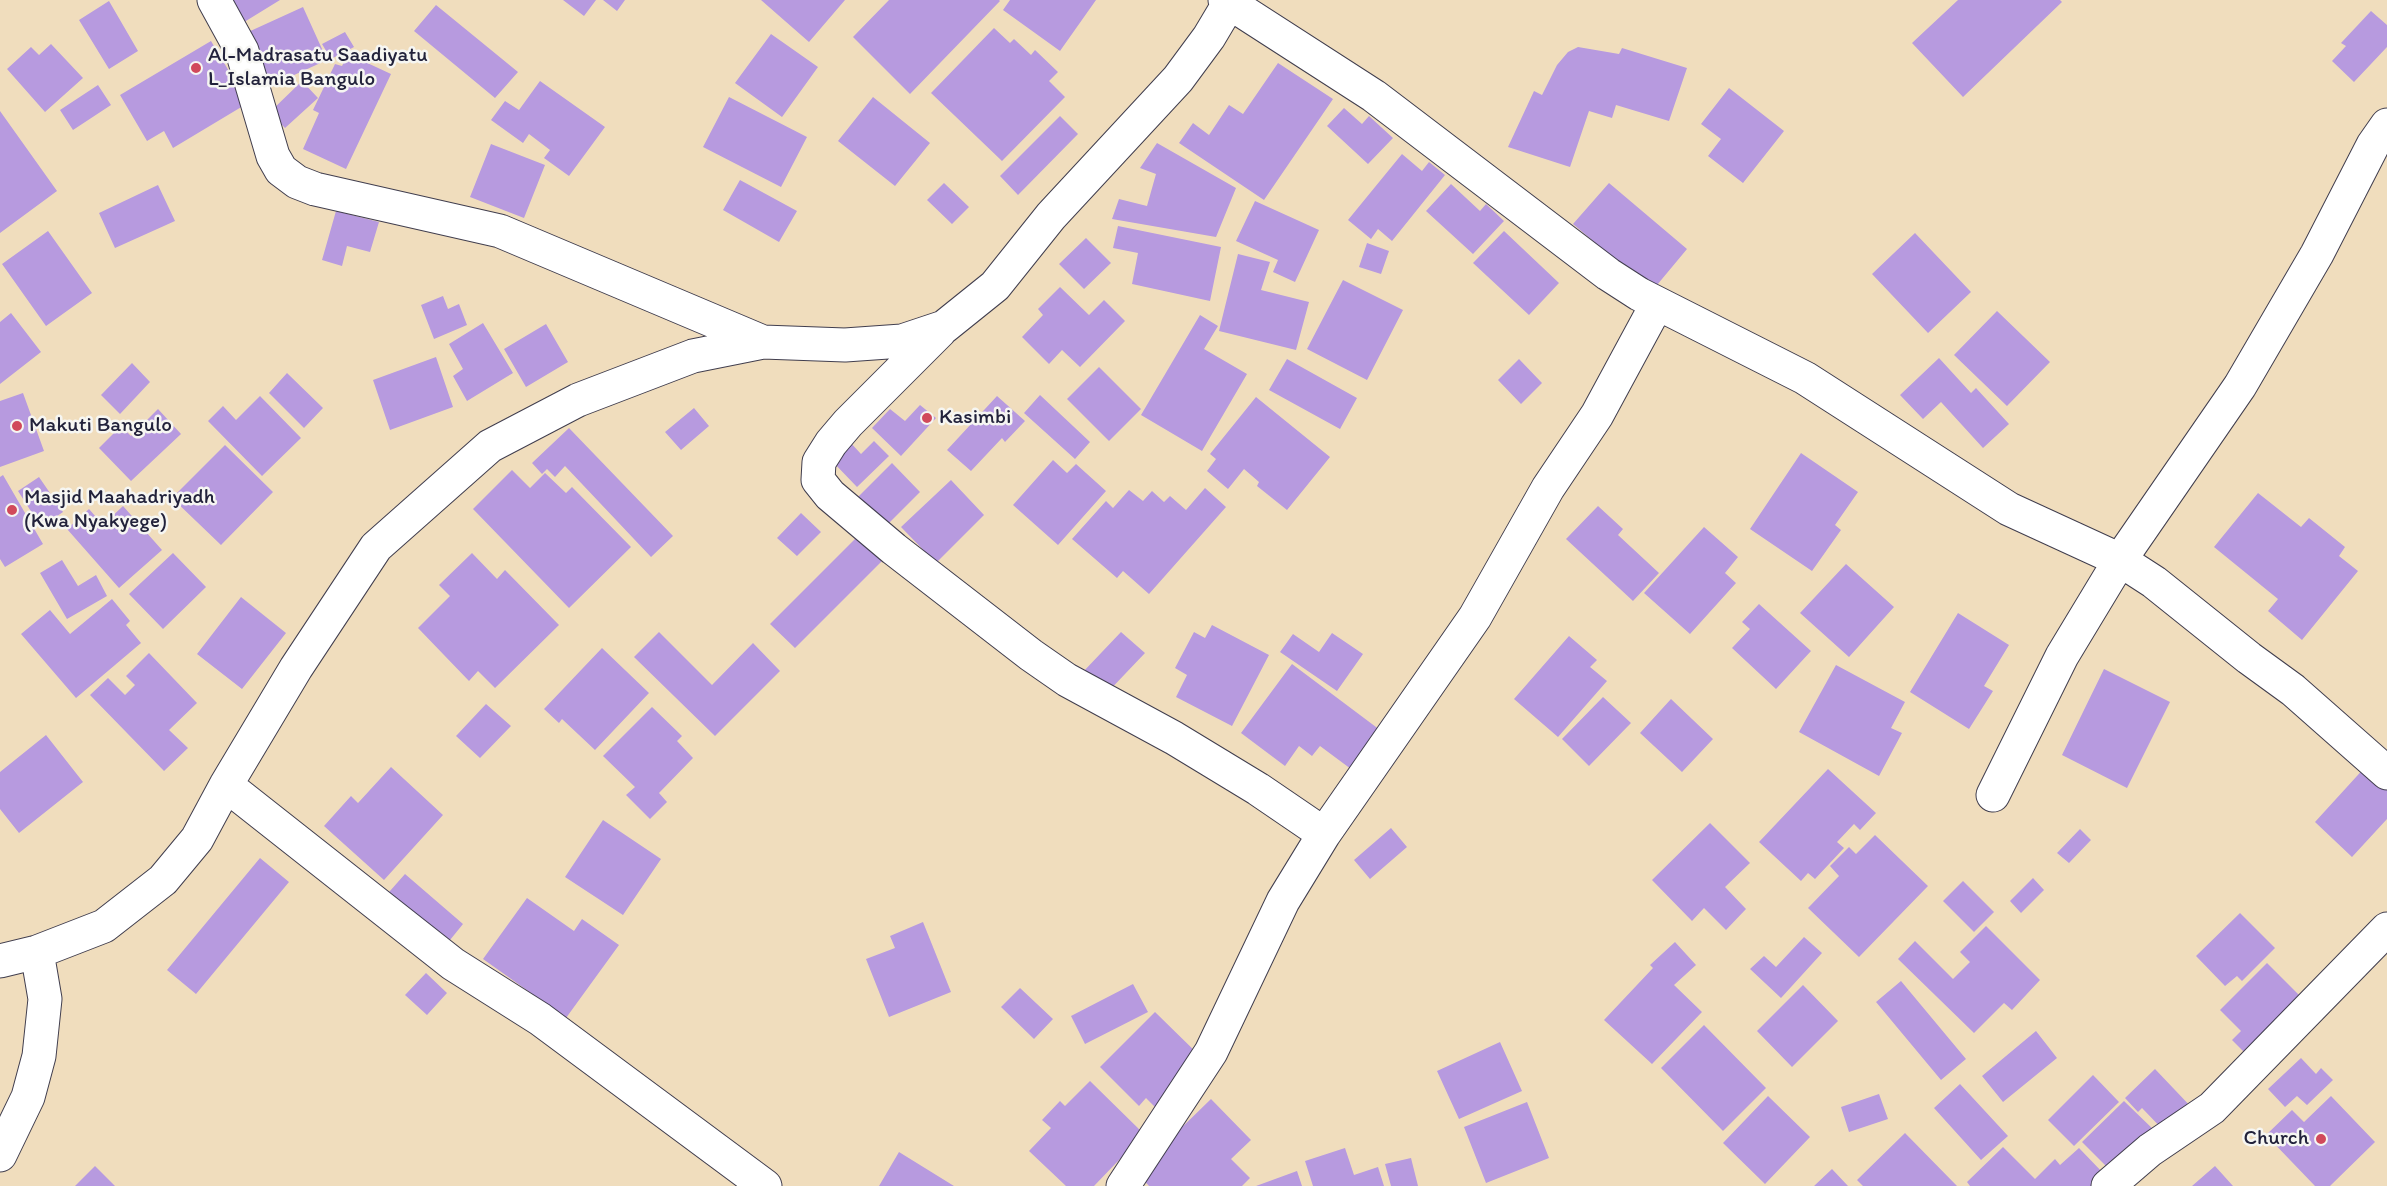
<!DOCTYPE html>
<style>
body{margin:0}
canvas{display:block;background:#f0ddbd}
</style>
<canvas width="2387" height="1186"></canvas>
<script>
const ctx = document.querySelector('canvas').getContext('2d');
ctx.lineJoin = 'round';
function fill(path, color) { ctx.fillStyle = color; ctx.fill(path, 'evenodd'); }
const poly = rows => new Path2D(rows.map(r => 'M' + r).join(''));
function trace(path, color, width, dash) { ctx.strokeStyle = color; ctx.lineWidth = width; ctx.lineCap = dash ? 'butt' : 'round'; ctx.setLineDash(dash || []); ctx.stroke(path); }
function label(font, color, halo, rows, align = 'center') {
  ctx.font = font + ' Itim,sans-serif'; ctx.lineWidth = 5; ctx.setLineDash([]); ctx.textBaseline = 'middle'; ctx.strokeStyle = halo; ctx.fillStyle = color; for (const [text, x, y, turn = 0] of rows) {
    ctx.save(); ctx.translate(x, y); ctx.rotate((+turn || 0) * Math.PI / 180); ctx.textAlign = isNaN(turn) ? turn : align; if (halo) ctx.strokeText(text, 0, 0); ctx.fillText(text, 0, 0); ctx.restore();
  }
}
fill(poly([
 [226,0,280,0,241,24],
 [563,0,596,0,584,16],
 [603,0,625,0,617,11],
 [761,0,845,0,809,42],
 [889,0,999,0,1000,1,910,94,853,37],
 [1010,0,1096,0,1060,51,1003,10],
 [1958,0,2060,0,2062,2,1963,97,1912,43],
 [109,1,138,51,109,69,79,20],
 [436,5,518,72,495,98,414,31],
 [303,7,327,60,270,86,246,33],
 [2371,11,2387,25,2387,47,2354,82,2332,61,2346,46,2341,43],
 [994,28,1010,43,1014,39,1031,55,1035,50,1058,72,1049,81,1065,97,1002,161,931,93],
 [345,32,354,47,331,59,322,44],
 [771,34,818,67,782,117,735,83],
 [211,41,248,103,173,148,164,131,147,141,120,95],
 [51,44,83,78,45,112,7,69,31,47,39,55],
 [1578,47,1619,54,1622,48,1687,68,1669,121,1616,105,1612,118,1589,111,1570,167,1508,147,1534,91,1542,95,1557,65,1568,52],
 [348,54,391,74,346,169,303,149,319,113,313,110,335,64,342,66],
 [1278,63,1333,99,1264,200,1179,143,1193,123,1209,135,1229,105,1243,114],
 [302,81,318,98,285,128,270,112],
 [540,81,605,127,569,176,544,158,550,150,529,134,523,143,491,120,505,101,519,110],
 [98,85,111,105,73,130,60,110],
 [1729,88,1784,131,1743,183,1708,156,1721,139,1701,124],
 [729,97,807,137,781,187,703,147],
 [873,97,930,143,895,186,838,141],
 [1344,108,1362,124,1369,116,1393,138,1368,164,1327,126],
 [0,111,57,191,0,233],
 [1060,116,1078,134,1018,195,1000,176],
 [1157,143,1236,188,1216,237,1112,219,1119,199,1147,206,1156,174,1140,168],
 [491,144,545,165,524,218,470,197],
 [1402,154,1422,171,1429,162,1445,175,1392,241,1378,229,1371,239,1348,220],
 [740,180,797,211,779,242,723,210],
 [944,183,969,207,952,224,927,200],
 [1609,183,1687,249,1652,291,1573,224],
 [1451,184,1480,211,1486,204,1504,221,1473,254,1426,211],
 [158,185,175,221,115,248,99,213],
 [1255,201,1319,230,1295,282,1273,272,1278,260,1236,241],
 [336,211,379,222,370,252,347,246,342,266,322,260],
 [1118,226,1221,247,1210,301,1132,284,1138,253,1113,248],
 [48,231,92,293,46,326,2,264],
 [1504,231,1559,283,1529,315,1473,263],
 [1915,233,1971,292,1928,333,1872,274],
 [1086,238,1111,263,1084,289,1059,264],
 [1367,243,1389,251,1381,274,1359,267],
 [1238,254,1270,262,1261,290,1309,302,1296,350,1219,331],
 [1343,280,1403,310,1367,380,1307,349],
 [1060,287,1089,315,1104,300,1125,321,1080,367,1062,350,1049,364,1022,337,1043,315,1038,309],
 [443,296,448,309,459,304,467,325,434,339,421,305],
 [1997,311,2050,362,2007,406,1954,355],
 [11,313,41,352,0,384,0,322],
 [1200,315,1218,326,1204,349,1247,374,1202,451,1141,415],
 [483,323,513,373,467,401,453,376,463,369,449,344],
 [546,324,568,362,526,387,504,349],
 [436,357,453,407,390,430,373,380],
 [1939,358,1971,393,1976,388,2009,424,1983,448,1941,402,1923,419,1900,395],
 [1287,359,1357,398,1340,429,1269,390],
 [1519,359,1542,383,1521,404,1498,380],
 [132,363,150,382,120,414,101,395],
 [1099,367,1141,409,1109,441,1067,399],
 [287,373,323,408,304,428,269,393],
 [23,393,44,451,0,467,0,401],
 [1040,395,1090,442,1075,459,1024,413],
 [260,396,301,438,262,476,208,421,223,406,236,420],
 [997,396,1025,421,1005,442,1002,438,971,471,947,450],
 [1256,397,1330,457,1287,510,1257,486,1259,482,1244,469,1228,489,1207,471,1216,459,1210,454],
 [920,405,936,418,901,456,872,428,890,409,905,421],
 [694,408,709,426,681,450,665,432],
 [158,409,181,434,131,481,99,448,121,426,131,436],
 [569,428,673,536,651,557,565,466,555,477,547,469,542,474,532,463],
 [849,441,861,454,874,441,889,456,857,487,831,460],
 [225,445,273,492,221,545,172,498],
 [1801,453,1858,492,1835,525,1841,530,1812,571,1750,529],
 [1053,460,1067,473,1076,464,1106,491,1058,545,1013,505],
 [892,463,920,492,880,532,852,503],
 [512,470,530,488,545,473,566,493,572,487,631,547,569,608,473,509],
 [3,475,43,544,5,567,0,559,0,477],
 [39,477,63,512,41,527,18,491],
 [951,480,984,515,936,563,901,527],
 [1205,488,1226,507,1149,594,1123,571,1117,578,1072,539,1106,501,1113,508,1129,490,1143,501,1152,491,1164,502,1170,496,1186,510],
 [2258,493,2301,527,2309,518,2345,547,2339,556,2358,571,2302,640,2268,611,2278,599,2214,547],
 [123,506,162,550,119,588,67,529,89,509,103,525],
 [1598,506,1623,529,1618,535,1659,573,1633,601,1566,539],
 [801,513,821,532,797,556,777,538],
 [867,527,891,552,795,648,770,624],
 [1704,527,1738,557,1725,573,1736,583,1690,634,1644,593],
 [173,553,206,587,163,629,129,594],
 [472,553,497,579,505,570,559,625,495,688,478,671,469,681,418,628,450,596,439,585],
 [62,560,78,586,96,575,107,596,67,619,40,573],
 [1846,564,1894,607,1849,657,1800,613],
 [241,597,286,633,242,689,197,654],
 [112,599,130,621,126,625,141,643,76,698,21,634,50,610,70,634],
 [1759,604,1811,651,1776,689,1732,648,1750,629,1742,622],
 [1958,613,2009,645,1984,686,1993,691,1969,729,1910,692],
 [1212,625,1269,655,1232,726,1176,697,1187,675,1175,668,1194,632,1205,638],
 [659,632,712,685,753,643,780,671,715,736,634,657],
 [1121,632,1145,653,1105,695,1082,673],
 [1332,633,1363,654,1337,691,1280,652,1293,634,1319,652],
 [1569,636,1597,660,1590,667,1607,681,1558,737,1514,699],
 [602,648,649,693,595,750,562,719,559,723,544,709],
 [149,653,197,703,169,730,188,748,164,771,90,695,108,678,125,695,135,685,126,676],
 [1292,664,1384,733,1355,772,1320,746,1312,756,1299,746,1285,766,1241,733],
 [1836,665,1905,702,1891,728,1902,733,1879,776,1799,732],
 [2104,669,2170,702,2127,788,2062,755],
 [1603,697,1631,723,1589,766,1562,739],
 [1671,699,1713,739,1682,772,1640,733],
 [486,704,511,726,480,758,456,736],
 [652,707,682,736,677,741,693,758,659,793,667,802,650,819,626,795,635,787,603,756],
 [46,735,83,782,19,833,0,809,0,772],
 [2367,765,2387,783,2387,819,2352,857,2315,822],
 [391,767,443,815,384,880,324,826,351,796,358,803],
 [1828,769,1876,813,1860,830,1854,824,1837,842,1844,848,1815,879,1808,873,1801,881,1759,842],
 [603,820,661,859,623,915,565,877],
 [1710,823,1750,863,1725,887,1746,909,1726,930,1704,908,1692,921,1652,880],
 [1391,828,1407,847,1370,879,1354,860],
 [2080,829,2091,840,2069,863,2057,853],
 [1875,835,1928,886,1859,957,1808,908,1839,876,1830,866,1849,847,1856,854],
 [260,858,289,882,196,994,167,970],
 [405,874,463,924,450,940,440,932,431,941,382,900],
 [2033,878,2044,890,2021,913,2010,901],
 [1963,881,1994,912,1974,932,1943,901],
 [527,898,574,931,582,919,619,945,566,1018,483,959],
 [2240,913,2275,948,2242,981,2237,976,2225,986,2196,956],
 [923,922,951,992,889,1017,866,959,895,948,890,936],
 [1986,926,2040,980,2012,1010,2004,1003,1974,1033,1898,959,1915,941,1953,979,1970,962,1960,952],
 [1804,937,1822,953,1781,998,1750,969,1764,956,1776,967],
 [1675,942,1696,965,1674,985,1702,1012,1652,1064,1604,1020,1653,968,1650,965],
 [2267,963,2307,1003,2251,1059,2232,1040,2241,1031,2220,1010],
 [426,973,447,993,427,1015,405,995],
 [1901,981,1966,1059,1941,1080,1876,1002],
 [1133,984,1148,1012,1085,1044,1071,1016],
 [1803,985,1838,1021,1792,1067,1757,1031],
 [1020,988,1053,1019,1034,1039,1001,1007],
 [1155,1012,1203,1059,1155,1107,1146,1098,1139,1106,1100,1067],
 [1704,1025,1766,1088,1723,1131,1661,1068],
 [2036,1031,2057,1058,2003,1102,1982,1076],
 [1500,1042,1522,1091,1459,1119,1437,1071],
 [2301,1058,2316,1074,2321,1068,2333,1080,2307,1105,2297,1096,2285,1107,2268,1089],
 [2155,1069,2194,1110,2168,1135,2142,1108,2138,1112,2125,1098],
 [2093,1075,2119,1102,2074,1146,2048,1120],
 [1090,1081,1144,1134,1094,1186,1066,1186,1029,1151,1051,1128,1042,1120,1060,1101,1065,1106],
 [1960,1084,2008,1136,1981,1160,1934,1108],
 [1879,1094,1888,1119,1849,1132,1841,1107],
 [1768,1096,1810,1137,1765,1184,1723,1143],
 [2331,1096,2375,1142,2330,1186,2315,1186,2266,1135,2292,1110,2304,1122],
 [1211,1099,1251,1140,1231,1159,1250,1178,1242,1186,1149,1186,1136,1172],
 [2124,1101,2157,1133,2115,1175,2082,1142],
 [1527,1102,1549,1158,1486,1183,1464,1127],
 [1905,1133,1957,1186,1863,1186,1857,1180],
 [2003,1147,2035,1179,2055,1159,2060,1165,2079,1148,2105,1175,2093,1186,1970,1186,1967,1182],
 [1345,1148,1354,1175,1378,1167,1384,1186,1313,1186,1305,1161],
 [899,1152,954,1186,879,1186],
 [1411,1158,1418,1186,1391,1186,1385,1164],
 [95,1166,115,1186,75,1186],
 [2215,1166,2233,1186,2192,1186],
 [1832,1169,1848,1186,1814,1186],
 [1297,1171,1302,1186,1256,1186]
]), '#b79adf');
const street = poly([
 [214,0,242,51,273,156,281,170,297,182,315,189,500,231,763,342],
 [1225,0,1374,96,1608,274,1639,294,1805,378,2009,509,2120,560,2154,582,2249,658,2293,690,2387,773],
 [940,331,848,423,831,443,819,462,818,480,830,495,894,549,1031,655,1067,680,1174,738,1258,789,1324,834,1283,901,1211,1052,1123,1186],
 [226,785,453,964,540,1019,765,1186],
 [1993,795,2062,656,2120,560,2240,386,2317,254,2373,145,2387,125],
 [1324,834,1475,617,1548,488,1597,415,1657,304],
 [0,961,37,952,104,926,163,880,197,839,226,785,296,668,376,547,490,446,578,400,693,356,763,342,845,345,902,341,944,327,995,286,1051,216,1178,79,1209,37,1231,0],
 [0,1155,28,1097,39,1056,45,999,37,952],
 [2108,1186,2150,1150,2212,1108,2387,929]
]);
trace(street, '#413e4e', 35);
trace(street, '#fff', 33);
for (const [x, y, r, color] of [
 [196,68,6,"#d1495b"],
 [927,418,6,"#d1495b"],
 [17,426,6,"#d1495b"],
 [12,510,6,"#d1495b"],
 [2321,1139,6,"#d1495b"]
]) { const dot = new Path2D(); dot.arc(x, y, r, 0, 2 * Math.PI); ctx.fillStyle = color; ctx.fill(dot); trace(dot, '#f6f6f2', 2); }
label('21px', '#22223b', '#f6f6f2', [
 ["Al-Madrasatu Saadiyatu",208,56],
 ["L_Islamia Bangulo",208,80],
 ["Kasimbi",939,418],
 ["Makuti Bangulo",29,426],
 ["Masjid Maahadriyadh",24,498],
 ["(Kwa Nyakyege)",24,522],
 ["Church",2309,1139,"right"]
], 'left');
</script>
